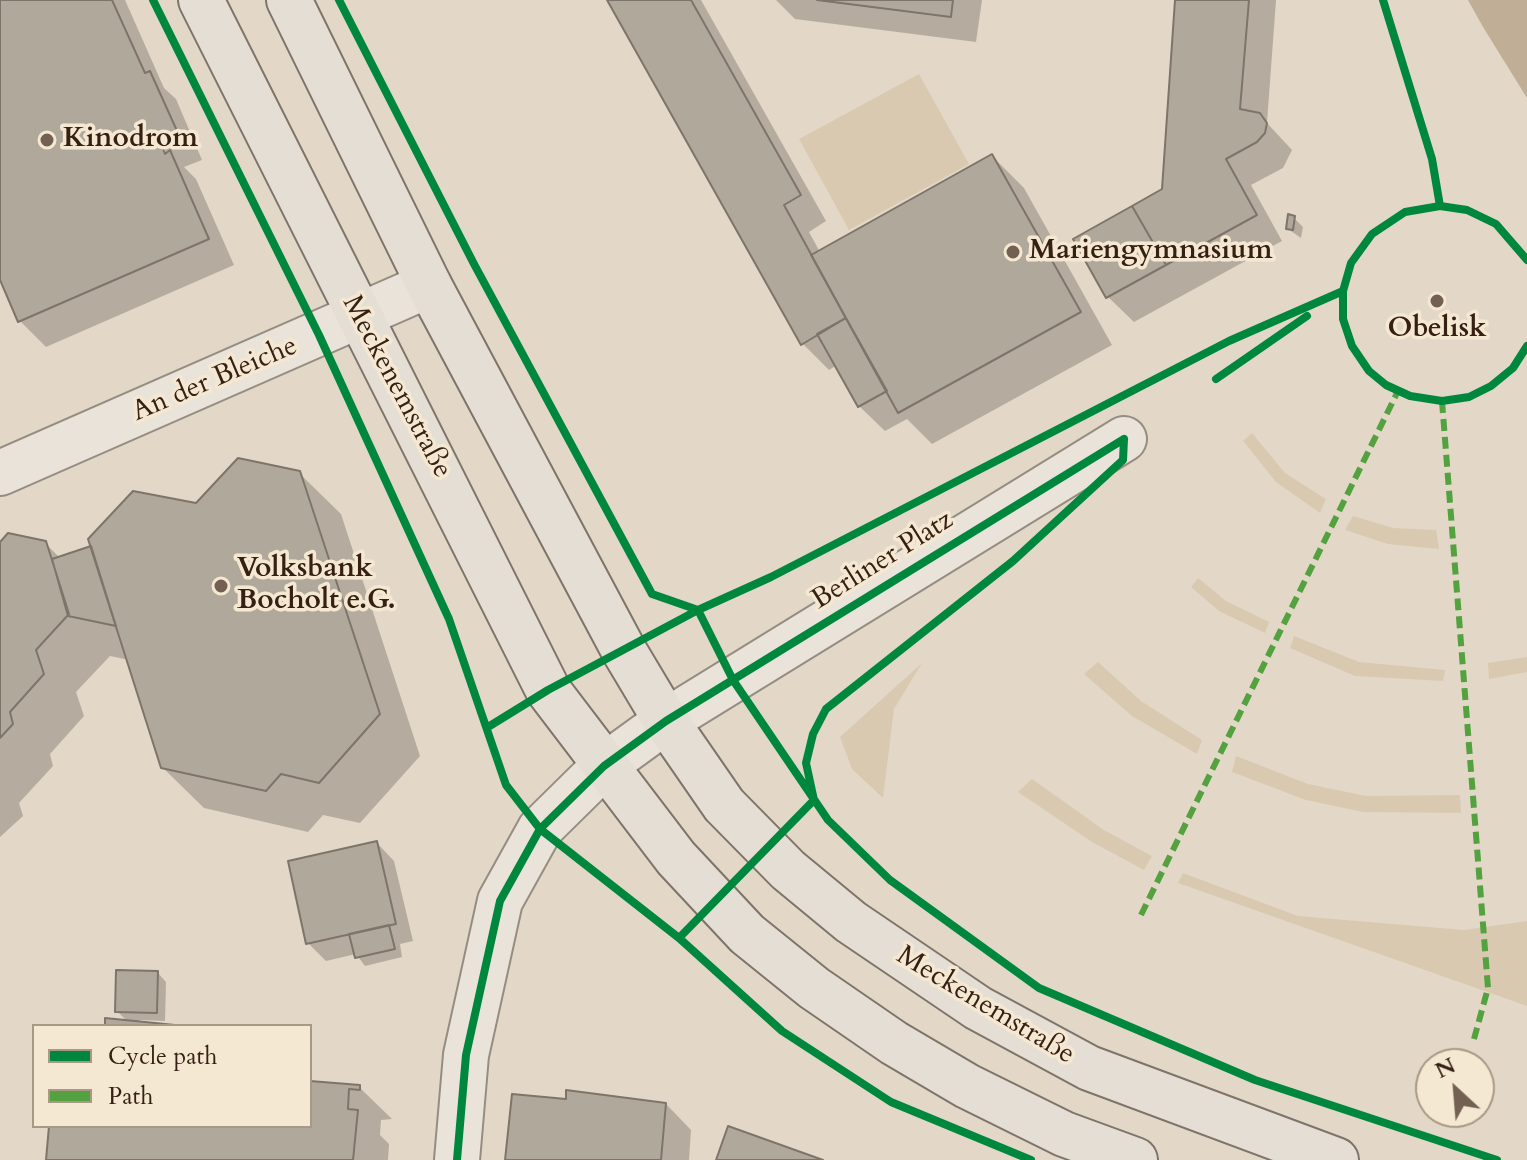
<!DOCTYPE html>
<meta charset="utf-8">
<style>
body{margin:0}
#map{position:relative;width:1527px;height:1160px;overflow:hidden;background:#e3d8c7;font-family:Cardo,serif}
canvas{display:block}
.legend{position:absolute;left:32px;top:1024px;width:280px;height:104px;box-sizing:border-box;background:#f5e8d2;border:2px solid #a99886;margin:0;padding:10px 14px;list-style:none;font-size:24px;color:#362013}
.legend li{display:flex;align-items:center;gap:16px;height:40px}
.legend b{width:40px;border:2px solid #a99886}
.north{position:absolute;left:1415px;top:1048px;width:80px;height:80px;box-sizing:border-box;background:#f5e8d2;border:2px solid #a99886;border-radius:50%;rotate:334deg;font-size:22px;font-weight:700;line-height:32px;text-align:center;color:#362013}
.north::after{content:'';display:block;margin:auto;width:28px;height:36px;background:#736052;clip-path:polygon(50% 0,100% 100%,50% 72%,0 100%)}
</style>
<div id="map">
<canvas width="1527" height="1160"></canvas>
<ul class="legend">
<li><b style="height:10px;background:#00873e"></b>Cycle path</li>
<li><b style="height:10px;background:#53a23f"></b>Path</li>
</ul>
<div class="north">N</div>
</div>
<script>
const ctx = document.querySelector('canvas').getContext('2d');
ctx.lineJoin = 'round';
function fill(path, color) { ctx.fillStyle = color; ctx.fill(path, 'evenodd'); }
const poly = rows => new Path2D(rows.map(r => 'M' + r).join(''));
function trace(path, color, width, dash) { ctx.strokeStyle = color; ctx.lineWidth = width; ctx.lineCap = dash ? 'butt' : 'round'; ctx.setLineDash(dash || []); ctx.stroke(path); }
function label(font, color, halo, rows, align = 'center') {
  ctx.font = font + ' Cardo,serif'; ctx.lineWidth = 7; ctx.setLineDash([]); ctx.textBaseline = 'middle'; ctx.strokeStyle = halo; ctx.fillStyle = color; for (const [text, x, y, turn = 0] of rows) {
    ctx.save(); ctx.translate(x, y); ctx.rotate((+turn || 0) * Math.PI / 180); ctx.textAlign = isNaN(turn) ? turn : align; if (halo) ctx.strokeText(text, 0, 0); ctx.fillText(text, 0, 0); ctx.restore();
  }
}
fill(poly([
 [919,74,969,164,849,230,799,139],
 [1252,433,1285,473,1326,499,1320,513,1276,482,1243,441],
 [1353,516,1393,528,1436,530,1439,549,1388,544,1345,530],
 [1198,578,1226,601,1269,622,1265,633,1219,611,1191,587],
 [1294,636,1359,662,1445,670,1443,681,1355,676,1290,648],
 [1527,657,1527,672,1489,679,1488,663],
 [1098,662,1141,701,1202,740,1197,754,1132,716,1084,674],
 [922,663,894,709,883,798,852,769,840,737],
 [1236,756,1308,784,1366,796,1460,795,1461,813,1363,812,1306,800,1232,772],
 [1032,779,1104,830,1152,856,1144,870,1092,842,1018,792],
 [1183,873,1298,916,1464,930,1527,921,1527,1006,1178,883]
]), '#d9c9b0');
fill(poly([
 [1468,0,1527,0,1527,98,1483,27]
]), '#c0ae96');
fill(poly([
 [0,0,125,0,164,88,176,99,202,160,184,167,196,179,234,265,46,347,20,321,0,275],
 [609,0,701,0,826,221,809,232,820,252,992,156,1024,188,1112,345,932,444,907,419,885,431,859,406,837,365,829,370,803,344],
 [776,0,982,0,976,42,795,19],
 [1177,0,1276,0,1267,123,1292,150,1283,168,1251,185,1282,241,1134,322,1108,297,1164,191],
 [1294,218,1303,227,1301,238,1288,229],
 [299,473,341,514,420,756,360,823,323,815,308,832,204,808,162,767,129,660,110,656,76,692,84,716,50,754,53,766,19,803,23,816,0,837,0,545,45,543,60,558,197,506],
 [377,843,394,861,413,941,400,944,402,957,365,966,356,954,326,961,308,943],
 [158,973,166,982,165,1021,140,1020,139,1024,165,1026,107,1026,128,1022,117,1011],
 [310,1082,359,1087,392,1119,381,1120,380,1135,389,1144,388,1160,48,1160,51,1126,310,1126],
 [666,1104,691,1130,689,1160,507,1160]
]), '#0003');
const building = poly([
 [0,0,112,0,145,73,150,71,178,133,160,141,165,154,170,150,209,239,18,322,0,280,0,0],
 [607,0,691,0,801,195,784,205,846,318,801,345,607,0],
 [817,0,953,0,951,17,817,0],
 [1175,0,1249,0,1240,109,1260,113,1267,123,1265,133,1257,142,1226,159,1257,215,1166,265,1132,206,1162,189,1175,0],
 [992,154,1081,312,898,413,811,255,992,154],
 [1132,206,1166,265,1106,298,1073,239,1132,206],
 [1288,214,1295,216,1293,230,1286,229,1288,214],
 [846,318,887,391,858,407,817,334,846,318],
 [238,458,300,471,380,714,319,783,281,774,266,791,161,768,88,539,133,491,196,503,238,458],
 [8,533,46,541,69,614,36,650,44,674,10,712,13,724,0,738,0,542,8,533],
 [91,546,116,626,68,616,52,559,91,546],
 [377,841,396,924,306,944,288,861,377,841],
 [389,925,395,949,355,958,349,934,389,925],
 [116,970,158,971,157,1013,115,1012,116,970],
 [105,1018,185,1026,105,1026,105,1018],
 [310,1081,360,1085,360,1090,349,1089,348,1109,358,1110,353,1160,46,1160,49,1126,310,1126,310,1081],
 [566,1090,666,1103,661,1160,505,1160,512,1094,566,1099,566,1090],
 [728,1126,823,1160,716,1160,728,1126]
]);
fill(building, '#b1a89c');
trace(building, '#7e746a', 2);
const minor = poly([
 [0,473,429,285],
 [457,1160,466,1055,500,901,540,829,604,766,666,721,1124,439]
]);
const major = poly([
 [201,0,548,690,676,858,747,934,814,988,894,1043,967,1086,1064,1134,1135,1160],
 [289,0,429,285,623,649,666,721,724,805,788,870,851,922,978,1008,1089,1068,1336,1160]
]);
trace(minor, '#968d82', 48);
trace(major, '#7e746a', 48);
trace(minor, '#e9e3da', 44);
trace(major, '#e5ded4', 44);
trace(poly([
 [1442,401,1488,988,1474,1039],
 [1141,915,1398,391]
]), '#53a23f', 6, [12, 6]);
trace(poly([
 [153,0,319,335,449,619,506,785,540,829,679,938,782,1031,891,1102,1031,1160],
 [339,0,474,264,652,594,698,610,733,680,828,820,890,880,1039,988,1255,1080,1497,1160],
 [1383,0,1432,159,1440,206],
 [1527,260,1496,224,1467,210,1440,206,1405,212,1372,234,1351,263,1343,291,1343,319,1352,346,1369,371,1386,385,1410,396,1442,401,1469,397,1491,386,1513,368,1527,346],
 [1216,379,1307,316],
 [488,727,548,690,698,610,771,577,1229,341,1343,291],
 [679,938,814,800,806,763,813,734,826,709,1013,561,1123,460,1124,439],
 [457,1160,466,1055,500,901,540,829,604,766,666,721,1124,439]
]), '#00873e', 8);
for (const [x, y, r, color] of [
 [47,140,8,"#736052"],
 [1013,252,8,"#736052"],
 [1437,301,8,"#736052"],
 [221,586,8,"#736052"]
]) { const dot = new Path2D(); dot.arc(x, y, r, 0, 2 * Math.PI); ctx.fillStyle = color; ctx.fill(dot); trace(dot, '#f5e8d2', 3); }
label('bold 28px', '#362013', '#f5e8d2', [
 ["Kinodrom",63,140],
 ["Mariengymnasium",1029,252],
 ["Obelisk",1437,330,"center"],
 ["Volksbank",237,570],
 ["Bocholt e.G.",237,602]
], 'left');
label('28px', '#362013', '#f5e8d2', [
 ["An der Bleiche",215,380,-23],
 ["Meckenemstraße",396,387,62],
 ["Berliner Platz",883,561,-32],
 ["Meckenemstraße",985,1006,31]
]);
</script>
